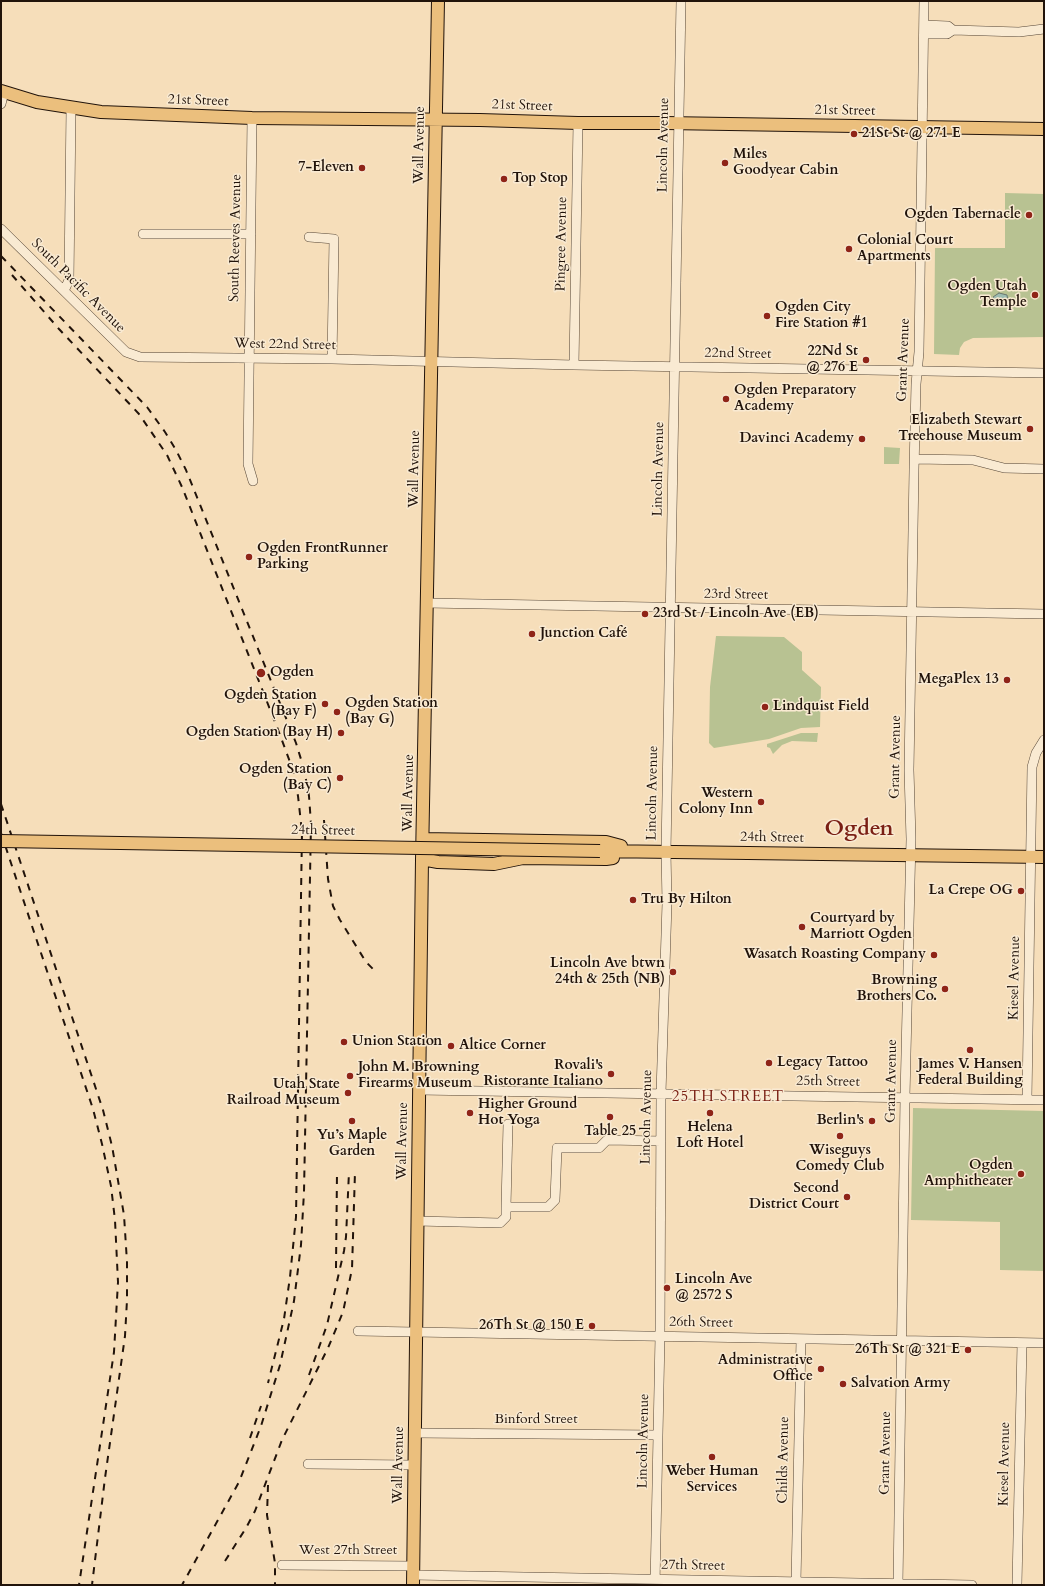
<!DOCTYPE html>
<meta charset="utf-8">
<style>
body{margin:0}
#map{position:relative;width:1045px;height:1586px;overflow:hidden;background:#f6deba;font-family:Cardo,serif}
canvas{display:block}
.frame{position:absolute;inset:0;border:2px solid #21130a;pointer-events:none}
</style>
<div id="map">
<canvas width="1045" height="1586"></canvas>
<div class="frame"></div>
</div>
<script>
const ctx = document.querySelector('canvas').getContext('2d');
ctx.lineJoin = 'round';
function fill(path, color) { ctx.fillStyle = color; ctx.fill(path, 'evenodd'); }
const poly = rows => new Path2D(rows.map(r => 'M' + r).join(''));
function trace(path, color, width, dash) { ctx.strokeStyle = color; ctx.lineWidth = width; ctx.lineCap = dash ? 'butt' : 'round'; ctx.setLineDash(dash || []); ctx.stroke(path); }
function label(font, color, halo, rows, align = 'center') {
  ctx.font = font + ' Cardo,serif'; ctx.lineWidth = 3; ctx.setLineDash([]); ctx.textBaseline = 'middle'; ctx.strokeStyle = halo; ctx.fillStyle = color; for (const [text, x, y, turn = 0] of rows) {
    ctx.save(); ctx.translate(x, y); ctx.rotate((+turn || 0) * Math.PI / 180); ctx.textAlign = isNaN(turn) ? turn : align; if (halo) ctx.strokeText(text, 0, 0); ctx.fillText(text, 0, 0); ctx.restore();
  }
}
fill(poly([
 [1005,193,1044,194,1044,337,973,338,964,342,960,348,959,355,934,354,935,248,1005,248],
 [884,447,900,448,899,464,884,464],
 [716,636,784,637,802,652,802,670,821,687,820,727,801,728,769,739,714,748,709,743,710,687],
 [801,733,818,733,817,742,792,741,782,745,773,754,770,748,767,747,767,744],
 [913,1108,1044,1111,1044,1271,1000,1270,1000,1222,911,1220]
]), '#b8c292');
const water = poly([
 [999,293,1007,295,1008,301,1003,304,995,302,993,297,999,293]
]);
fill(water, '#9dbcb2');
trace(water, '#6b786f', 1);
const minor = poly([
 [924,25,948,26,953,30,1019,32,1044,29],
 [924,34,947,34,953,30],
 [1,104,4,92],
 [252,118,248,464,253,481],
 [1,229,126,352,140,357,332,359,574,365,1044,373],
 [143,234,251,234],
 [309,237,334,239,332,359],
 [64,291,69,280,71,108],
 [574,365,578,123],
 [915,459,973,460,1004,468,1044,469],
 [427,603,1044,614],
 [419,1090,1044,1100],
 [1027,1099,1032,767,1036,753,1044,740],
 [506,1207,508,1124],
 [417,1221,500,1223,506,1217,506,1207,548,1207,555,1200,557,1148,599,1148,607,1140,661,1141],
 [358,1331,1044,1343],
 [415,1433,658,1435],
 [308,1464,414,1465],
 [282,1565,413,1566],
 [413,1575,972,1585],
 [796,1582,801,1339],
 [655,1585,660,1336,661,1093,667,903,666,852,681,1],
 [898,1585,905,1097,911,839,909,770,914,470,916,384,919,352,924,1],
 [1017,1585,1022,1343]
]);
const major = poly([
 [1,91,37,102,101,112,252,118,480,120,578,123,666,123,1044,129],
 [423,839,606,842,621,846],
 [600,851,1044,857],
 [422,859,438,862,494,864,523,858,606,859,613,858],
 [413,1585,422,859,438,1]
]);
trace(minor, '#564636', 10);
trace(major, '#21130a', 14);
trace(minor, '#f9ead2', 9);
trace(major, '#ebbf7d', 12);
trace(poly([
 [1,256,147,407,165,432,176,450,186,470,296,743,304,769,309,796,311,824,304,1192,301,1245,294,1301,280,1365,261,1426,239,1482,182,1585],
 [12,275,59,329,139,414,167,455,182,487,277,727,293,770,298,796,302,832,296,1217,290,1277,284,1319,268,1383],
 [1,804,103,1110,112,1146,124,1215,127,1262,127,1300,125,1336,105,1478,92,1585],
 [324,820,328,879,333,906,340,920,366,962,377,973],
 [1,833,93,1109,102,1144,111,1186,115,1220,118,1282,114,1352,79,1585],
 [336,1268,337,1172],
 [309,1375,327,1325,344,1251,346,1237,349,1172],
 [250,1438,261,1406],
 [268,1485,267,1515,275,1563,275,1585],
 [225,1561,246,1528,255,1511,282,1440,328,1348,343,1312,352,1269,355,1172]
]), '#21130a', 2, [7, 7]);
const majorBridge = poly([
 [1,841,600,851]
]);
trace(majorBridge, '#21130a', 14, []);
trace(majorBridge, '#ebbf7d', 12);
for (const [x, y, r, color] of [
 [854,134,4,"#8f2418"],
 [725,163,4,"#8f2418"],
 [362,168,4,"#8f2418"],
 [504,179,4,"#8f2418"],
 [1029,215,4,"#8f2418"],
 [849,249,4,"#8f2418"],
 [1035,295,4,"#8f2418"],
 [767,316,4,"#8f2418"],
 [866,360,4,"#8f2418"],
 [726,399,4,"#8f2418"],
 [1030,429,4,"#8f2418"],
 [862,439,4,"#8f2418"],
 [249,557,4,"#8f2418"],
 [645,614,4,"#8f2418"],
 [532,634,4,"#8f2418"],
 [261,673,5,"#8f2418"],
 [1007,680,4,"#8f2418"],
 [325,704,4,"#8f2418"],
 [765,707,4,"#8f2418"],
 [337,712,4,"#8f2418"],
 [341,733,4,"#8f2418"],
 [340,778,4,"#8f2418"],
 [761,802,4,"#8f2418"],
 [1021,891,4,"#8f2418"],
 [633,900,4,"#8f2418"],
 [802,927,4,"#8f2418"],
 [934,955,4,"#8f2418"],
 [673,972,4,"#8f2418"],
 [945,989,4,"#8f2418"],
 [344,1042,4,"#8f2418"],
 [451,1046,4,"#8f2418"],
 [970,1050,4,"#8f2418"],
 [769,1063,4,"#8f2418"],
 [611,1074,4,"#8f2418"],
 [350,1076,4,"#8f2418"],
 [348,1093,4,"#8f2418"],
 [470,1113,4,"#8f2418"],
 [710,1113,4,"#8f2418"],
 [610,1117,4,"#8f2418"],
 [352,1121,4,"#8f2418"],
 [872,1121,4,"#8f2418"],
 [840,1136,4,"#8f2418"],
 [1021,1174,4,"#8f2418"],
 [847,1197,4,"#8f2418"],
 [667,1288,4,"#8f2418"],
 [592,1326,4,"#8f2418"],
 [968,1350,4,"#8f2418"],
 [821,1369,4,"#8f2418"],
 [843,1384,4,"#8f2418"],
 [712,1457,4,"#8f2418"]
]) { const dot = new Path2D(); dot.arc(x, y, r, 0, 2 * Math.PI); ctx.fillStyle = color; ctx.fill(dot); trace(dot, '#f9ead2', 1.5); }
label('14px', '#21130a', '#f9ead2', [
 ["21st Street",198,101,2],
 ["21st Street",522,106,2],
 ["21st Street",845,111,1],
 ["Wall Avenue",420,145,-89],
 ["Lincoln Avenue",664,145,-89],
 ["South Reeves Avenue",236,238,-89],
 ["Pingree Avenue",562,244,-89],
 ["South Pacific Avenue",78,286,45],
 ["West 22nd Street",285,345,1],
 ["22nd Street",738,354,1],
 ["Grant Avenue",904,360,-88],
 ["Wall Avenue",415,469,-89],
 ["Lincoln Avenue",659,469,-89],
 ["23rd Street",736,595,1],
 ["Grant Avenue",896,757,-89],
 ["Wall Avenue",409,793,-89],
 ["Lincoln Avenue",653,793,-89],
 ["24th Street",323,831,1],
 ["24th Street",772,838,1],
 ["Kiesel Avenue",1015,978,-89],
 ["Grant Avenue",892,1081,-89],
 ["25th Street",828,1082,1],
 ["Lincoln Avenue",647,1117,-89],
 ["Wall Avenue",403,1141,-89],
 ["26th Street",701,1323,1],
 ["Binford Street",536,1420],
 ["Lincoln Avenue",644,1441,-89],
 ["Grant Avenue",886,1453,-89],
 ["Childs Avenue",784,1460,-89],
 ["Kiesel Avenue",1005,1464,-89],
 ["Wall Avenue",399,1465,-89],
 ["West 27th Street",348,1551],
 ["27th Street",693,1566,1]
]);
label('bold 14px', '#21130a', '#f9ead2', [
 ["21St St @ 271 E",862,134,"left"],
 ["Miles",733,155,"left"],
 ["Goodyear Cabin",733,171,"left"],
 ["7-Eleven",354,168],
 ["Top Stop",512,179,"left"],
 ["Ogden Tabernacle",1021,215],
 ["Colonial Court",857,241,"left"],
 ["Apartments",857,257,"left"],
 ["Ogden Utah",1027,287],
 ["Temple",1027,303],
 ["Ogden City",775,308,"left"],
 ["Fire Station #1",775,324,"left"],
 ["22Nd St",858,352],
 ["@ 276 E",858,368],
 ["Ogden Preparatory",734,391,"left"],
 ["Academy",734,407,"left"],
 ["Elizabeth Stewart",1022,421],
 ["Treehouse Museum",1022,437],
 ["Davinci Academy",854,439],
 ["Ogden FrontRunner",257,549,"left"],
 ["Parking",257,565,"left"],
 ["23rd St / Lincoln Ave (EB)",653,614,"left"],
 ["Junction Café",540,634,"left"],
 ["Ogden",270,673,"left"],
 ["MegaPlex 13",999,680],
 ["Ogden Station",317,696],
 ["(Bay F)",317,712],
 ["Ogden Station",345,704,"left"],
 ["(Bay G)",345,720,"left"],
 ["Lindquist Field",773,707,"left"],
 ["Ogden Station (Bay H)",333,733],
 ["Ogden Station",332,770],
 ["(Bay C)",332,786],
 ["Western",753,794],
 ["Colony Inn",753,810],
 ["La Crepe OG",1013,891],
 ["Tru By Hilton",641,900,"left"],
 ["Courtyard by",810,919,"left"],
 ["Marriott Ogden",810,935,"left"],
 ["Wasatch Roasting Company",926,955],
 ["Lincoln Ave btwn",665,964],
 ["24th & 25th (NB)",665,980],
 ["Browning",937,981],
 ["Brothers Co.",937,997],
 ["Union Station",352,1042,"left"],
 ["Altice Corner",459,1046,"left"],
 ["Legacy Tattoo",777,1063,"left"],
 ["James V. Hansen",970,1065,"center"],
 ["Federal Building",970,1081,"center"],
 ["Rovali's",603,1066],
 ["Ristorante Italiano",603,1082],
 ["John M. Browning",358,1068,"left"],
 ["Firearms Museum",358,1084,"left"],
 ["Utah State",340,1085],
 ["Railroad Museum",340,1101],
 ["Higher Ground",478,1105,"left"],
 ["Hot Yoga",478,1121,"left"],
 ["Berlin's",864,1121],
 ["Helena",710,1128,"center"],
 ["Loft Hotel",710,1144,"center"],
 ["Table 25",610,1132,"center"],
 ["Yu’s Maple",352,1136,"center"],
 ["Garden",352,1152,"center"],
 ["Wiseguys",840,1151,"center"],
 ["Comedy Club",840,1167,"center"],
 ["Ogden",1013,1166],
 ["Amphitheater",1013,1182],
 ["Second",839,1189],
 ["District Court",839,1205],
 ["Lincoln Ave",675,1280,"left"],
 ["@ 2572 S",675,1296,"left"],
 ["26Th St @ 150 E",584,1326],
 ["26Th St @ 321 E",960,1350],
 ["Administrative",813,1361],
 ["Office",813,1377],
 ["Salvation Army",851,1384,"left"],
 ["Weber Human",712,1472,"center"],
 ["Services",712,1488,"center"]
], 'right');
ctx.letterSpacing = '1px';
label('15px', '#7a1f14', '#f9ead2', [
 ["25TH STREET",728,1098]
]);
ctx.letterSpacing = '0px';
label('bold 22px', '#7a1f14', '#f9ead2', [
 ["Ogden",859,830]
]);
</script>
